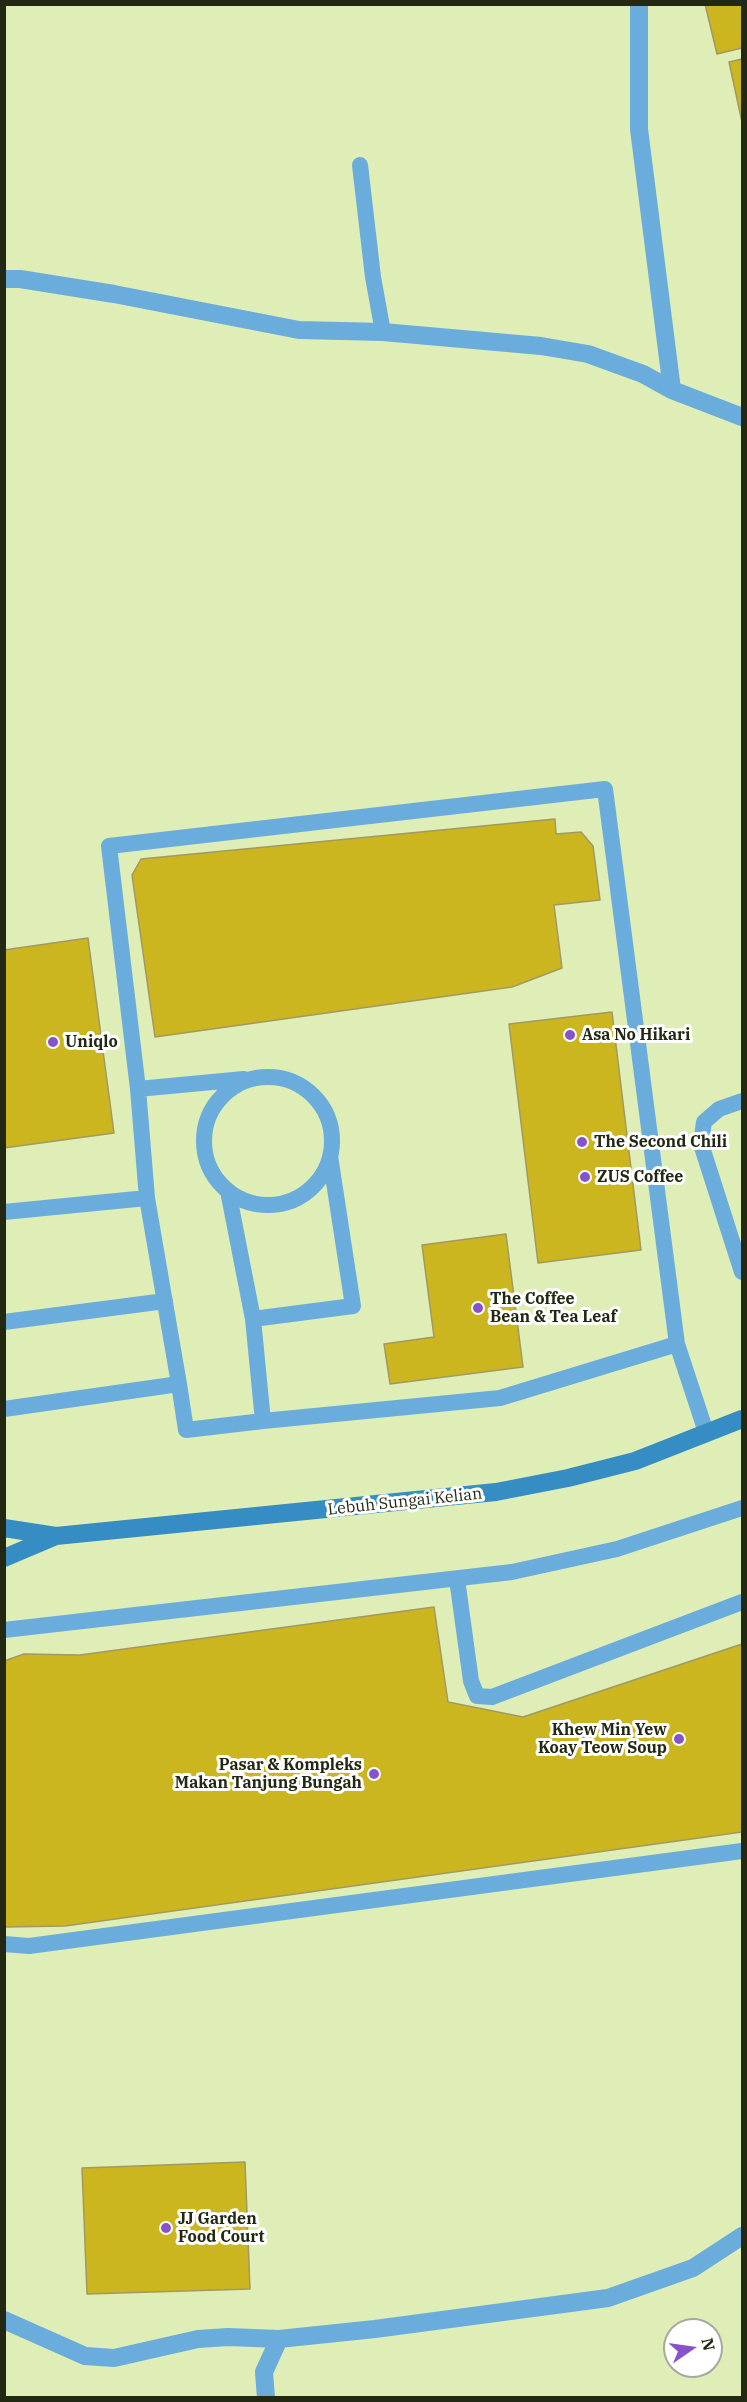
<!DOCTYPE html>
<style>
body{margin:0}
#map{position:relative;width:747px;height:2402px;overflow:hidden;background:#deeeb6;font-family:"IBM Plex Serif",serif}
canvas{display:block}
.frame{position:absolute;inset:0;border:6px solid #232812;pointer-events:none}
.north{position:absolute;left:663px;top:2318px;width:60px;height:60px;box-sizing:border-box;background:#fff;border:2px solid #a7a9a0;border-radius:50%;rotate:77deg;font-size:16px;font-weight:700;line-height:24px;text-align:center;color:#232812}
.north::after{content:'';display:block;margin:auto;width:21px;height:27px;background:#8653cb;clip-path:polygon(50% 0,100% 100%,50% 72%,0 100%)}
</style>
<div id="map">
<canvas width="747" height="2402"></canvas>
<div class="frame"></div>
<div class="north">N</div>
</div>
<script>
const ctx = document.querySelector('canvas').getContext('2d');
ctx.lineJoin = 'round';
function fill(path, color) { ctx.fillStyle = color; ctx.fill(path, 'evenodd'); }
const poly = rows => new Path2D(rows.map(r => 'M' + r).join(''));
function trace(path, color, width, dash) { ctx.strokeStyle = color; ctx.lineWidth = width; ctx.lineCap = dash ? 'butt' : 'round'; ctx.setLineDash(dash || []); ctx.stroke(path); }
function label(font, color, halo, rows, align = 'center') {
  ctx.font = font + ' "IBM Plex Serif",serif'; ctx.lineWidth = 6; ctx.setLineDash([]); ctx.textBaseline = 'middle'; ctx.strokeStyle = halo; ctx.fillStyle = color; for (const [text, x, y, turn = 0] of rows) {
    ctx.save(); ctx.translate(x, y); ctx.rotate((+turn || 0) * Math.PI / 180); ctx.textAlign = isNaN(turn) ? turn : align; if (halo) ctx.strokeText(text, 0, 0); ctx.fillText(text, 0, 0); ctx.restore();
  }
}
const building = poly([
 [705,4,742,4,742,48,717,54,705,4],
 [742,59,742,122,729,62,742,59],
 [555,819,556,834,581,832,593,846,600,900,554,905,562,968,512,987,155,1037,132,875,141,859,555,819],
 [88,938,114,1133,4,1148,4,950,88,938],
 [612,1012,641,1250,538,1263,509,1024,612,1012],
 [506,1234,523,1367,390,1384,384,1344,434,1337,422,1245,506,1234],
 [434,1607,448,1702,523,1717,742,1644,742,1832,65,1926,4,1927,4,1661,24,1654,80,1655,434,1607],
 [245,2162,250,2289,87,2294,82,2168,245,2162]
]);
fill(building, '#cbb61f');
trace(building, '#a19962', 1.5);
trace(poly([
 [360,165,373,277,383,332],
 '204 1141a64 64 0 1 1 128 0a64 64 0 1 1-128 0Z',
 [138,1089,244,1079],
 [742,1101,719,1109,704,1122,701,1144,742,1272],
 [330,1156,353,1306,253,1319,263,1421,500,1398,677,1344],
 [228,1191,253,1319],
 [147,1198,138,1089,109,846,605,789,677,1344,706,1432],
 [4,1212,147,1198,179,1384,4,1409],
 [4,1322,165,1301],
 [179,1384,186,1430,263,1421],
 [457,1579,471,1681,477,1696,492,1697,742,1602],
 [4,1630,512,1572,617,1549,742,1508],
 [4,1944,29,1946,742,1851]
]), '#6aacdb', 16);
trace(poly([
 [639,4,639,129,672,390],
 [4,279,20,279,114,294,299,330,383,332,541,346,588,354,643,374,672,390,742,417],
 [4,2320,85,2356,114,2358,198,2339,228,2337,279,2339,375,2329,608,2298,693,2268,742,2236],
 [266,2398,264,2372,279,2339]
]), '#6aacdb', 18);
trace(poly([
 [4,1528,56,1536,496,1492,568,1478,635,1461,742,1419],
 [4,1558,56,1536]
]), '#368dc3', 18);
for (const [x, y, r, color] of [
 [570,1035,6,"#8653cb"],
 [53,1042,6,"#8653cb"],
 [582,1142,6,"#8653cb"],
 [585,1177,6,"#8653cb"],
 [478,1308,6,"#8653cb"],
 [679,1739,6,"#8653cb"],
 [374,1774,6,"#8653cb"],
 [166,2228,6,"#8653cb"]
]) { const dot = new Path2D(); dot.arc(x, y, r, 0, 2 * Math.PI); ctx.fillStyle = color; ctx.fill(dot); trace(dot, '#fff', 2); }
label('bold 16px', '#232812', '#fff', [
 ["Asa No Hikari",582,1035],
 ["Uniqlo",65,1042],
 ["The Second Chili",594,1142],
 ["ZUS Coffee",597,1177],
 ["The Coffee",490,1299],
 ["Bean & Tea Leaf",490,1317],
 ["Khew Min Yew",667,1730,"right"],
 ["Koay Teow Soup",667,1748,"right"],
 ["Pasar & Kompleks",362,1765,"right"],
 ["Makan Tanjung Bungah",362,1783,"right"],
 ["JJ Garden",178,2219],
 ["Food Court",178,2237]
], 'left');
label('16px', '#232812', '#fff', [
 ["Lebuh Sungai Kelian",405,1502,-6]
]);
</script>
